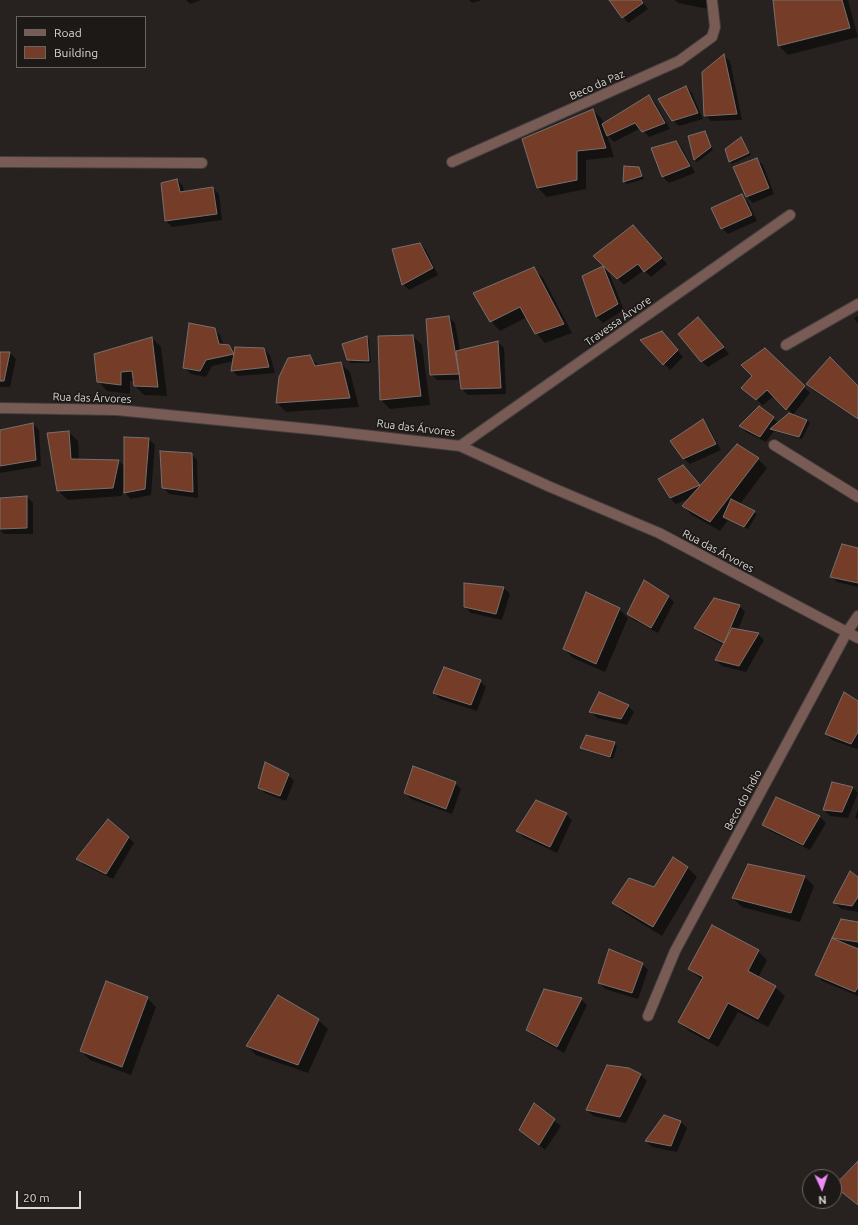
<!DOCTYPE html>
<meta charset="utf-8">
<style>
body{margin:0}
#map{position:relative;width:858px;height:1225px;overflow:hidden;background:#272220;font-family:Ubuntu,sans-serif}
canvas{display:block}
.legend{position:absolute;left:16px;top:16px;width:130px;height:52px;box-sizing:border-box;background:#1d1917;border:1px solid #696563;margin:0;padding:5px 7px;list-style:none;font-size:12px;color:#dbd7d6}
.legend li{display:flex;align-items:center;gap:8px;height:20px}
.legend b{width:20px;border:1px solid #696563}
.north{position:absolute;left:802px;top:1169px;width:40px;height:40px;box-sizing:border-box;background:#1d1917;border:1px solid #696563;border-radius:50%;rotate:177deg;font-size:11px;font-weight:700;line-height:16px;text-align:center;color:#dbd7d6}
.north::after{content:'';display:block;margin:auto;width:14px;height:18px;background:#ef8bf7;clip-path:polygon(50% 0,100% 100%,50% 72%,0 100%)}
.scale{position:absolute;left:16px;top:1191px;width:65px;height:18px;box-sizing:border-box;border:2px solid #dbd7d6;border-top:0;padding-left:5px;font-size:12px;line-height:14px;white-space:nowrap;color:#dbd7d6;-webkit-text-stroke:3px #1d1917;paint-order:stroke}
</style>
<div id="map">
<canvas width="858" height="1225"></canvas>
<ul class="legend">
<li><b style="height:5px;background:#775b54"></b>Road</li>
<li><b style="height:11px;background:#753d27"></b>Building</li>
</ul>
<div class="north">N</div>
<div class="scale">20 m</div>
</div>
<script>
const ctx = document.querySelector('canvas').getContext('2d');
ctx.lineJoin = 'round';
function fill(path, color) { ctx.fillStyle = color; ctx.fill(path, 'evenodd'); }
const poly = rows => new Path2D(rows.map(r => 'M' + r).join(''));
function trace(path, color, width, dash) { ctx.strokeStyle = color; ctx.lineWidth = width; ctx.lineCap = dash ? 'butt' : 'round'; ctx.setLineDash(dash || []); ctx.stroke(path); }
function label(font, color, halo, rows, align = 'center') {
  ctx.font = font + ' Ubuntu,sans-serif'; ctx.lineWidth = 3.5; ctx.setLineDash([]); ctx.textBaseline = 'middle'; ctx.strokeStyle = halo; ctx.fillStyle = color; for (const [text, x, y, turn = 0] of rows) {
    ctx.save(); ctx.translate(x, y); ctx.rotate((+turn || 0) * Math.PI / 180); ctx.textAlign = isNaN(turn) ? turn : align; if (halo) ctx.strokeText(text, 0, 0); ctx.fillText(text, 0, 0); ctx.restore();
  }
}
fill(poly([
 [186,0,201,0,190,4],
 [469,0,482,0,472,3],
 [610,0,641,0,648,9,628,23],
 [675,0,707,0,708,9,678,3],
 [774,0,848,0,858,37,788,55,779,46],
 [724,56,730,61,742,120,711,121,705,115],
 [686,87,692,93,703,119,679,126,673,120],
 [649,96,655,102,670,129,649,137,641,128,614,142,607,135,614,157,586,160,586,189,547,197,538,188,593,110,602,119,604,124],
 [704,132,713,150,697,162,695,159],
 [741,138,751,155,732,164,730,161],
 [676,142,682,148,695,173,669,183,663,177],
 [757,159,763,165,774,194,753,203,747,197],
 [625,167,639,168,644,179,627,184,624,182],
 [177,180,183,186,184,193,213,188,219,194,222,220,172,227,166,221],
 [742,196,748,202,757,221,728,234,722,228],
 [639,232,667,264,651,277,644,270,624,285,595,256],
 [420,244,426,250,438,275,409,290,403,284],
 [603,267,609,273,624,310,603,323,597,317],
 [534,269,543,278,572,333,545,343,536,333,527,317,500,331,491,321],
 [858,316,858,324,854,318],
 [449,317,455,323,460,351,498,342,504,348,506,394,468,395,462,389,461,380,437,380,431,374],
 [704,324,729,354,708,367,701,361],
 [214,329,220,335,224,346,229,346,235,352,264,349,270,355,275,373,238,376,232,370,234,361,212,366,206,377,191,374,184,367],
 [413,336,422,345,430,405,390,409,381,400,379,337],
 [367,337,369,340,371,363,350,363,348,360],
 [152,338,161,347,167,396,144,395,135,386,134,381,130,381,130,394,107,391,98,381],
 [668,338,683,357,670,370,642,340],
 [765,349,810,393,793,415,774,396,763,405,749,394,753,376],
 [0,353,10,353,16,359,10,387,0,387],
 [309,356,319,366,340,363,350,372,359,407,286,412,277,403,280,377],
 [807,384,858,387,858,420,813,390],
 [760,407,778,423,789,415,807,420,810,423,802,439,774,431,766,442,746,432,741,426],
 [702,420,708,426,721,450,690,464,683,458],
 [33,424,39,430,41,466,0,473,0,431],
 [69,432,78,441,79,460,119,461,125,467,125,439,149,439,155,445,151,495,131,499,125,493,124,484,122,496,68,500,58,491,48,434],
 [191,454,197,460,198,498,169,494,163,487],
 [758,459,767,468,740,504,757,514,748,529,728,520,720,531,692,515,683,506,690,498,676,504,670,498,689,472,700,486],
 [27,497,33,503,33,534,4,534,0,530,0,499],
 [858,550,858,587,837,582,831,576],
 [465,584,504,588,510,594,502,620,471,613,465,607],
 [668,596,674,602,658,633,634,620,628,614],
 [739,606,745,612,738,630,758,634,764,640,746,672,722,666,716,660,724,645,702,634,696,628],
 [619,609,628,618,605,672,573,658,564,649],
 [480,681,486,687,477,711,440,699,434,693],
 [858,702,858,748,857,749,832,740,826,734],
 [628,706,634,712,627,725,597,718,591,712],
 [614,743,617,746,613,759,584,750,581,748],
 [288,775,294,781,286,801,265,793,259,787],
 [455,783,461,789,452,814,411,799,405,793],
 [833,783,853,788,858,793,848,818,830,816,824,810],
 [776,799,820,817,826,823,810,850,770,831,763,825],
 [858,809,858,820,855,818],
 [566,814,572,820,557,853,523,837,517,831],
 [128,837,134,843,113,879,84,865,78,859],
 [673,858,688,868,697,877,662,936,623,912,614,903,654,888],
 [805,877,814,886,800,922,742,907,733,898],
 [858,878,858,912,841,909,835,903],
 [842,920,858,923,858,947,849,945,858,950,858,996,822,981,816,974],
 [758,951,767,960,758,978,775,987,785,996,768,1027,738,1012,718,1047,689,1031,679,1022,702,980,689,969],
 [642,964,648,970,638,999,605,989,599,983],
 [147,998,156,1007,131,1075,90,1060,81,1051],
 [581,999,587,1005,564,1053,534,1036,527,1030],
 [318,1020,328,1029,308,1073,256,1055,247,1046],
 [641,1075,647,1081,626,1123,593,1116,587,1110],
 [534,1105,561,1126,545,1150,521,1130],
 [664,1116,681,1122,687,1128,677,1152,652,1147,646,1141]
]), '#0007');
const building = poly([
 [609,0,641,0,643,3,622,18,609,0],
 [773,0,842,0,850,28,778,46,773,0],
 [724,54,737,114,704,116,702,72,724,54],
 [686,86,698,113,672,121,658,99,686,86],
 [649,95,665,123,642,132,635,123,607,136,602,124,649,95],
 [593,109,606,148,577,151,577,180,537,188,522,139,593,109],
 [705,131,711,147,694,160,688,136,705,131],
 [741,137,749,153,729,162,725,149,741,137],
 [676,141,690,166,662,177,651,148,676,141],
 [757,158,769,188,746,197,733,167,757,158],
 [624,166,639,167,642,176,623,182,624,166],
 [177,179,180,192,213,187,217,214,165,221,161,183,177,179],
 [742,194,752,215,721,229,711,208,742,194],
 [633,225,662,258,644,272,638,264,617,279,593,256,633,225],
 [420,243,433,268,402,285,392,249,420,243],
 [603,266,618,304,596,317,582,276,603,266],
 [534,267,564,324,535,334,520,307,490,322,473,293,534,267],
 [449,316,459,374,430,375,426,319,449,316],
 [698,317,724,347,701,362,678,334,698,317],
 [189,323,215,328,219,344,229,345,234,354,206,360,200,371,183,368,189,323],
 [662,331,678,350,663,365,640,340,662,331],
 [413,335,421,396,380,400,378,336,413,335],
 [367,336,369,361,347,360,342,344,367,336],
 [152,337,158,387,134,386,132,371,121,372,121,385,97,382,94,354,152,337],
 [498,341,501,388,461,389,456,351,498,341],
 [235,347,264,348,269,367,231,371,235,347],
 [765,348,805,386,786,410,767,390,756,400,741,388,752,376,741,365,765,348],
 [0,352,10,352,4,381,0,381,0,352],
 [310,355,315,366,341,362,350,398,276,403,279,377,288,358,310,355],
 [830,357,858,386,858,419,806,384,830,357],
 [759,406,774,417,760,437,739,426,759,406],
 [789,413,807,420,799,437,770,429,789,413],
 [703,419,716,444,683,459,670,441,703,419],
 [33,423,36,460,0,466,0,430,33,423],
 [69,431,71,459,119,460,113,488,57,491,47,433,69,431],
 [124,437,149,438,145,489,124,493,124,437],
 [737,444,759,458,710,522,682,506,737,444],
 [160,451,192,453,193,492,162,488,160,451],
 [683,465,700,485,670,498,658,479,683,465],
 [27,496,27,528,0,529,0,498,27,496],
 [731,499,755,511,744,527,723,517,731,499],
 [842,544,858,548,858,583,830,577,842,544],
 [644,580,669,596,651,628,627,614,644,580],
 [464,583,504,587,496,614,464,607,464,583],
 [586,592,620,608,596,664,563,649,586,592],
 [714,598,740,605,724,643,694,628,714,598],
 [732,628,759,633,739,666,715,660,732,628],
 [444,667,481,680,471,705,433,693,444,667],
 [599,692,629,705,621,719,589,712,599,692],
 [844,692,858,701,858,732,851,744,825,734,844,692],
 [586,735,615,742,610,757,580,748,586,735],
 [265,762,289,774,280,796,258,788,265,762],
 [413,766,456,782,446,809,404,793,413,766],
 [832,782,853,787,842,812,823,810,832,782],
 [776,797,820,816,803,845,762,825,776,797],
 [536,800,567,813,550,847,516,831,536,800],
 [108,819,129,837,106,874,76,859,108,819],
 [673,857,688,867,653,927,612,903,629,878,654,887,673,857],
 [748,864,805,876,791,913,732,898,748,864],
 [850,871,858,877,858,897,852,906,833,903,850,871],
 [841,919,858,922,858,942,832,938,841,919],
 [712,925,759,950,748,971,776,986,758,1019,728,1003,709,1039,678,1022,703,977,688,969,712,925],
 [832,938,858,949,858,987,855,992,815,975,832,938],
 [609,949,643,963,632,993,598,983,609,949],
 [106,981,148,997,122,1067,80,1051,106,981],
 [544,989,582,998,557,1047,526,1030,544,989],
 [278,995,319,1019,298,1065,246,1046,278,995],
 [607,1065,629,1068,641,1074,620,1117,586,1110,607,1065],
 [534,1103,555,1119,539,1145,519,1130,534,1103],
 [664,1115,681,1121,671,1146,645,1141,664,1115],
 [858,1161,858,1205,834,1186,858,1161]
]);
fill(building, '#753d27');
trace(building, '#76706e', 1);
const minor = poly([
 [0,162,202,163],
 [452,162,679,61,712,37,715,27,712,0],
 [786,345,858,304],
 [0,408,117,410,320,430,460,446,548,486,659,533,858,638],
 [774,445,858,497],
 [460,446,790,215],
 [648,1016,675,951,847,632,858,616]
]);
trace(minor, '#443f3d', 12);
trace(minor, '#775b54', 10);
label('11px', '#dbd7d6', '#1d1917', [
 ["Beco da Paz",597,85,-24],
 ["Travessa Árvore",618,321,-35],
 ["Rua das Árvores",92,398,2],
 ["Rua das Árvores",416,428,7],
 ["Rua das Árvores",718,551,28],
 ["Beco do Índio",743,800,-62]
]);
</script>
